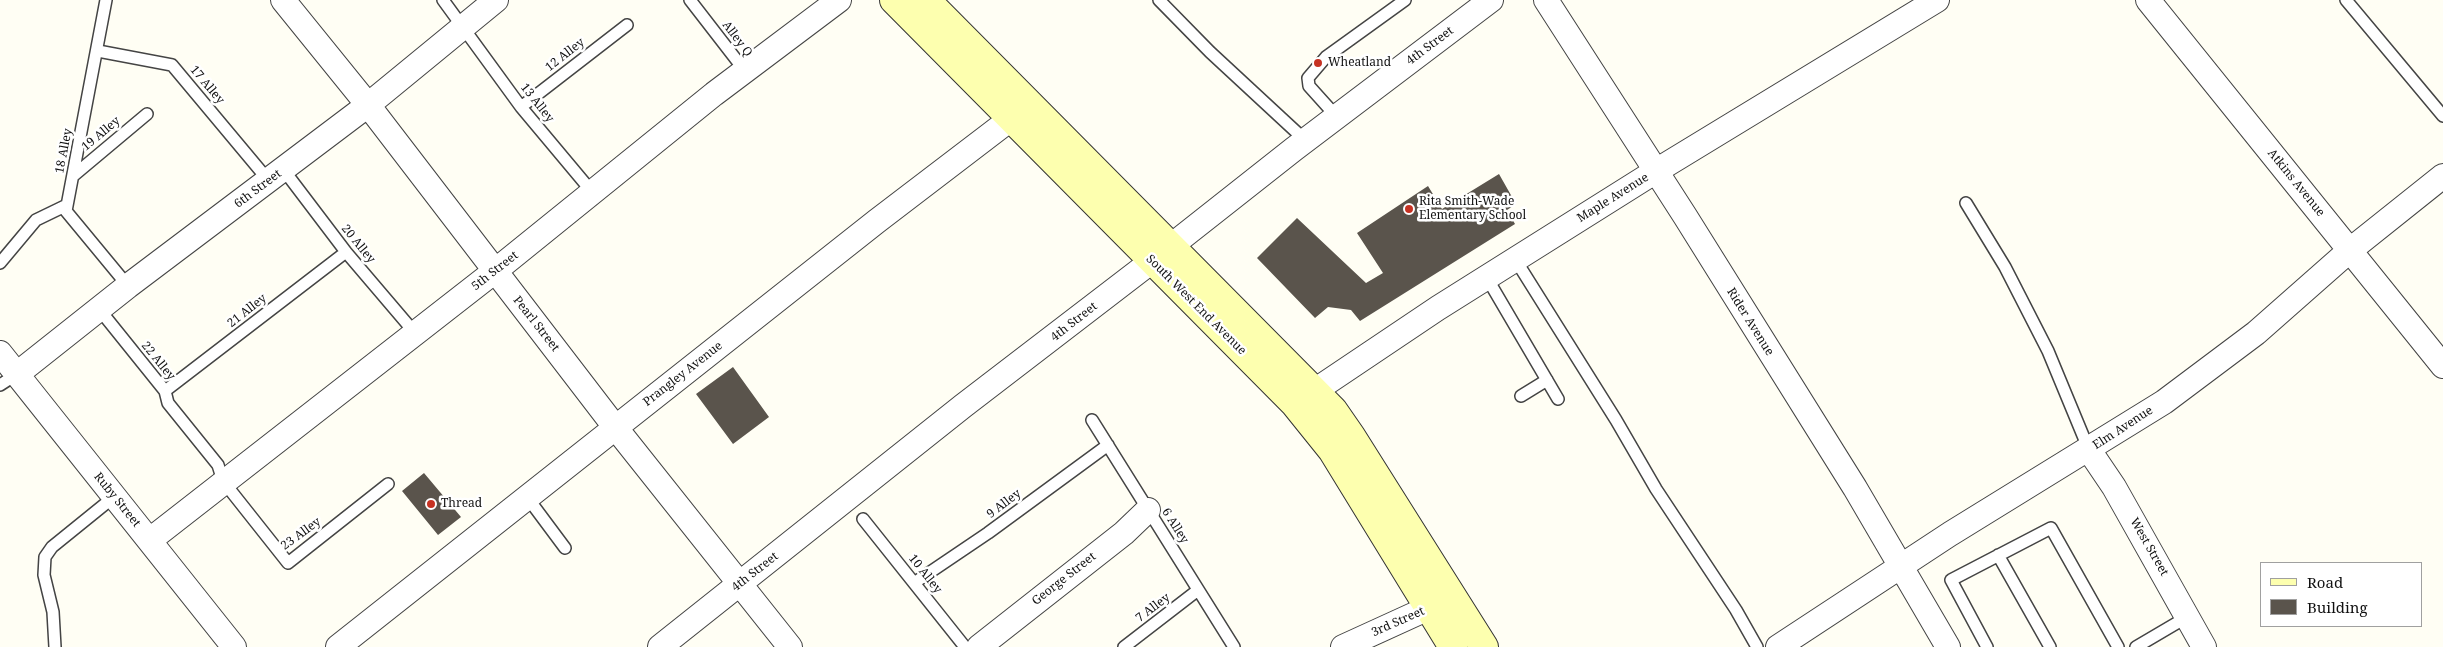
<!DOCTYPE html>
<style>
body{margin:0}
#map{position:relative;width:2443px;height:647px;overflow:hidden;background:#fffef4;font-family:"Noto Serif",serif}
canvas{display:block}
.legend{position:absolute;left:2260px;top:562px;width:162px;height:65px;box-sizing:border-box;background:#fff;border:1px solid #a0a0a0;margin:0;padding:6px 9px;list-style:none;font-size:15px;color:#111}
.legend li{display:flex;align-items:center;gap:10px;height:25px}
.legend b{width:25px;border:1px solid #a0a0a0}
</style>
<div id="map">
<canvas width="2443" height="647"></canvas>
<ul class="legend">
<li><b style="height:6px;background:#fdffaf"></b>Road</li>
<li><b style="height:14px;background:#5a544c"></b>Building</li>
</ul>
</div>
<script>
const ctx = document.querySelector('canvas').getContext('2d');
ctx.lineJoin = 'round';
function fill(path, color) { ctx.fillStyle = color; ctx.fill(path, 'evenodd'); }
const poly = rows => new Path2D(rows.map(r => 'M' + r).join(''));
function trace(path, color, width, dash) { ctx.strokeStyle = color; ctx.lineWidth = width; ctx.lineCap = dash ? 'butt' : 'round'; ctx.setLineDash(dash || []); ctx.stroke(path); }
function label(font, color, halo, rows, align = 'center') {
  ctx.font = font + ' "Noto Serif",serif'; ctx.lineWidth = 5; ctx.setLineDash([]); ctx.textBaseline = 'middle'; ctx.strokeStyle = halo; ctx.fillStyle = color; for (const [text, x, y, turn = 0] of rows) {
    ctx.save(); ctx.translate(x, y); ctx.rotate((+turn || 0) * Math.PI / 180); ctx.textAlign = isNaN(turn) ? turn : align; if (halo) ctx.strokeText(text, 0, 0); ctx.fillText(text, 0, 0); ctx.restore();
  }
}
fill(poly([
 [1499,174,1516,204,1507,210,1515,224,1360,321,1351,310,1328,307,1315,318,1257,258,1297,218,1366,283,1383,273,1357,233,1428,186,1442,209],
 [733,367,769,417,733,444,696,394],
 [424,473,461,517,438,535,402,491]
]), '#5a544c');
const service = poly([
 [106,0,66,211,128,286],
 [443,0,521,107,593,193],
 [690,0,745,71],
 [1159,0,1210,52,1305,140],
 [2346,0,2443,116],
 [98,51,172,65,269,181],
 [521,107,627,25],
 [1336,116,1309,86,1308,78,1326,57,1405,0],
 [283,169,346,252,415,333],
 [73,176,147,114],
 [1966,203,2005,267,2048,351,2089,450],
 [1515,259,1616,420,1656,489,1736,610,1757,647],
 [0,263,36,220,67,205],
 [1487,278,1558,399],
 [99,309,165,391,168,403,218,465,223,481,288,563,388,484],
 [0,385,17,374],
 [165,391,346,252],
 [1521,396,1547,380],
 [1092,420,1234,647],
 [527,497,565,548],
 [863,519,965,647],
 [1998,555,2050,647],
 [914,583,988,533,1108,445],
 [55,647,53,612,44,575,45,557,52,547,115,496],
 [1124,647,1198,590],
 [1987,647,1951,580,2051,528,2118,647],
 [2136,647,2187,617]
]);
const minor = poly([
 [283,0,368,105,615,427,790,647],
 [1546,0,1685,216,1855,488,1948,647],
 [2148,0,2443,366],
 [0,353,234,647],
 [17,374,128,286,368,105,496,0],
 [1298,402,1438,308,1656,171,1937,0],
 [2089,450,2114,487,2204,647],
 [150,540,495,271,714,94,839,0],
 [338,647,877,221,1025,108],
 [660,647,963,406,1152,261,1294,149,1491,0],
 [979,647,1124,533,1148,510],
 [1343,647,1446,600],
 [1778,647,1950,534,2164,402,2256,333,2349,251,2443,176]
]);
const secondary = poly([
 [894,0,1295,404,1332,450,1453,647],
 [926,0,1333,410,1351,436,1484,647]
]);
trace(service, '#444', 14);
trace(minor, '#444', 26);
trace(secondary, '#333', 30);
trace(service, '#fff', 11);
trace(minor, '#fff', 24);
trace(secondary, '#fdffaf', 28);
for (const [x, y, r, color] of [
 [1318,63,5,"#c63223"],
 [1409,209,5,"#c63223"],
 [431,504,5,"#c63223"]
]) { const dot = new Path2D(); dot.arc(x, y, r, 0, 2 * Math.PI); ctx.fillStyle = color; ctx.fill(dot); trace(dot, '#fff', 2); }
label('12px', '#111', '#fff', [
 ["Alley Q",737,39,53],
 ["4th Street",1430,46,-37],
 ["12 Alley",565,55,-38],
 ["17 Alley",207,85,50],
 ["13 Alley",537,103,52],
 ["19 Alley",101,134,-40],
 ["18 Alley",64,151,-79],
 ["Atkins Avenue",2296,183,51],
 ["6th Street",258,189,-37],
 ["Maple Avenue",1613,198,-32],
 ["20 Alley",358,244,51],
 ["5th Street",495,271,-38],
 ["South West End Avenue",1196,305,45],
 ["21 Alley",247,311,-38],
 ["4th Street",1074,322,-38],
 ["Rider Avenue",1750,322,58],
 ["Pearl Street",536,324,52],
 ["22 Alley",158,361,51],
 ["Prangley Avenue",683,374,-38],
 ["Elm Avenue",2123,428,-33],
 ["Ruby Street",117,500,51],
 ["9 Alley",1004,504,-37],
 ["6 Alley",1175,526,58],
 ["23 Alley",301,534,-36],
 ["West Street",2149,547,60],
 ["4th Street",755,572,-38],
 ["10 Alley",925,574,52],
 ["George Street",1064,579,-38],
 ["7 Alley",1153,608,-37],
 ["3rd Street",1398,622,-24]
]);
label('12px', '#111', '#fff', [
 ["Wheatland",1328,63],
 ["Rita Smith-Wade",1419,202],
 ["Elementary School",1419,216],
 ["Thread",441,504]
], 'left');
</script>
